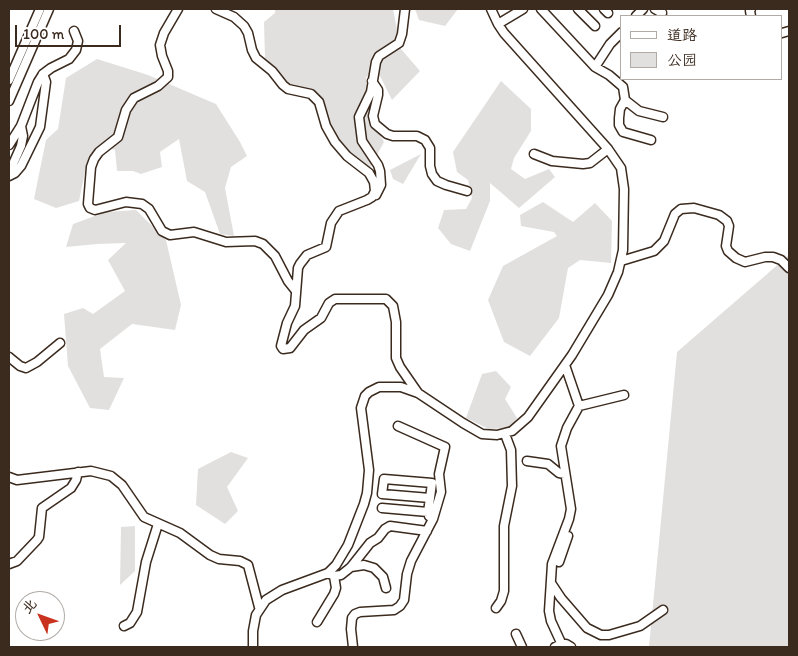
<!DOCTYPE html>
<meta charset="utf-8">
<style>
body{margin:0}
#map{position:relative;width:798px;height:656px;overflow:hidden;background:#fff;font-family:Itim,"LXGW WenKai TC",sans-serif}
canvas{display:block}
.frame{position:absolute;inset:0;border:10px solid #3b2a1e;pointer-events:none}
.legend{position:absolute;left:620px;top:15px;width:162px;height:65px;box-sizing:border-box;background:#fff;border:1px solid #b1aaa5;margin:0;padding:6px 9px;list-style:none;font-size:15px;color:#3b2a1e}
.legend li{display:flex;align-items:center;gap:10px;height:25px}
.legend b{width:25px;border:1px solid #b1aaa5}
.north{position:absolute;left:15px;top:591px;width:50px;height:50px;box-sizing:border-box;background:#fff;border:1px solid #b1aaa5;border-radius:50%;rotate:312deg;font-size:14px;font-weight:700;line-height:20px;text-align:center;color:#3b2a1e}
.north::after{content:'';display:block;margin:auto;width:18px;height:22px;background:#c8321e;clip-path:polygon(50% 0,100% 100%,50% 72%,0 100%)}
.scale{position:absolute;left:15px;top:25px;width:106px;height:22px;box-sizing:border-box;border:2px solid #3b2a1e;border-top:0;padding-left:6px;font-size:15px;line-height:18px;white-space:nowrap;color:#3b2a1e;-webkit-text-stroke:4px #fff;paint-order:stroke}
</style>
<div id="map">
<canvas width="798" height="656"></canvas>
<div class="frame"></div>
<ul class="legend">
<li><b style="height:6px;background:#fff"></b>道路</li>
<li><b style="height:14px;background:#e2e0de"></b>公园</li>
</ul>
<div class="north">北</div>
<div class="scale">100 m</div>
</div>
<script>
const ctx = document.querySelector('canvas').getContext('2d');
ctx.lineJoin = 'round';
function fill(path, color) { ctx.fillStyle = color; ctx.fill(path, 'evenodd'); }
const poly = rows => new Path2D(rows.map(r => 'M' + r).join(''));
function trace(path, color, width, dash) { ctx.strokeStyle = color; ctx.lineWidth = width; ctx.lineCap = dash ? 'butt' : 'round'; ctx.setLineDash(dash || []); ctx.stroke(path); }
fill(poly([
 [275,9,393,9,401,49,420,71,392,100,380,76,366,77,368,112,384,142,370,168,345,149,330,125,320,98,311,89,287,85,265,59,264,22,275,13],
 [415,9,458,9,445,26,419,20],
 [97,59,148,75,216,104,240,142,247,156,231,167,225,188,234,236,220,234,205,192,187,181,179,139,160,152,162,167,141,174,133,171,117,171,115,150,101,145,87,162,79,201,56,208,34,199,46,140,58,129,66,78],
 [501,81,531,109,531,131,514,158,511,169,525,179,549,169,555,177,519,208,490,183,490,201,470,251,451,244,438,228,444,210,466,209,472,198,468,180,457,172,453,152],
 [421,154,403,184,393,179,390,170],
 [543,202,573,222,595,203,612,221,611,263,580,260,568,268,559,318,530,356,504,342,488,300,503,266,557,236,554,232,521,226,520,215],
 [136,210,166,240,181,305,175,330,132,324,100,349,104,377,124,378,109,410,90,408,68,366,64,314,83,308,93,314,125,291,108,260,126,243,97,244,66,247,73,224,106,212],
 [789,255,789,647,649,647,677,352],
 [496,371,511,387,505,399,517,418,510,428,489,429,466,418,482,374],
 [231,452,248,458,227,487,238,511,225,524,196,505,198,469],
 [135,526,135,571,120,585,121,527]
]), '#e2e0de');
const minor = poly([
 [178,9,164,33,160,45,162,56,168,71,168,77,158,86,134,98,126,110,118,137,99,152,94,159,91,167,88,204,90,208,95,210,126,202,142,204,149,209,162,231,170,235,194,232,226,242,255,241,263,244,275,256,288,281,296,291],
 [216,9,234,17,244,26,248,33,252,50,256,58,272,71,283,85,288,89,311,94,319,102,326,126,335,142,347,156,369,173,374,182,375,191,372,197,367,200,339,211,331,223,326,247,307,255,300,264,298,268,295,306,287,323,281,346,283,349,290,348,304,330,321,318,329,303,335,299,386,299,393,306,396,322,396,358,400,367,418,393],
 [541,9,595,67,609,75,623,87,625,100,620,109,619,118,619,125,623,132,651,140],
 [578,9,595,26],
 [604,9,608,13],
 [655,9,662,13],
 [751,9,750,11,751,16],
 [636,16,643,9],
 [498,24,523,9],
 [782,33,789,31],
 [595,67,610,44,622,32],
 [9,80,40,9],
 [372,81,378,90,378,95,373,116,375,124,387,134,393,136,417,136,425,140,430,148,430,166,432,174,437,181,446,185,467,191],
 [625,100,639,111,663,117],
 [9,101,49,9],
 [9,145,21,126,38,82,43,74,51,68,69,59,76,50,78,41,74,31],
 [534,154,552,161,583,164,590,163,608,149],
 [9,173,21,146,23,136,21,126],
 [9,176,15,173,21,166,40,127,46,82,43,74],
 [376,195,381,185,380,171,378,165,362,141,359,117,371,92,376,62,379,56,399,43,402,34,405,9],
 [621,261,654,251,664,241,675,214,681,209,694,208,719,215,727,221,729,226,726,246,728,251,736,258,745,262,765,257,773,257,781,260,789,268],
 [9,357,20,366,26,368,37,362,60,343],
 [579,406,624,395],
 [527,461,548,464,559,473,565,474],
 [9,477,17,480,91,471,111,476,122,485,144,517,180,533,210,555,219,559,240,561,248,565,259,607],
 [430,498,382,494,384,479,432,483,430,498,428,512,429,516,433,519],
 [382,508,428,512],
 [559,562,568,536],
 [9,564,17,561,37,540,39,537,42,508,71,488,76,480,78,472],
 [351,567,364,565,374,568,383,577,386,588],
 [328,573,334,576,341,575,351,567,370,543,378,538,385,529,390,526,427,531],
 [551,583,561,598,587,628,601,635,609,635,640,626,663,610],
 [496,608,501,601,504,591,504,526,512,486,511,450,505,434],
 [317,622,334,594,336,588,334,576],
 [124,626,130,623,137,612,146,562,158,524],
 [516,634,522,647],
 [253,647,253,631,256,615,266,600,282,590,328,573,336,565,348,545,364,504,367,493,369,470,361,408,365,396,369,392,379,387,401,387,418,393,463,423,482,434,497,435,512,431,528,417,572,355,608,295,618,272,623,250,624,189,621,168,608,149,504,33,498,24,491,9],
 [353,647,351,629,352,618,355,614,360,612,394,610,400,606,404,600,407,574,411,561,433,519,441,492,439,474,445,447,398,426],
 [555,647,561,644,566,644,571,647],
 [563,647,551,621,549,611,552,564,569,519,571,509,561,446,567,428,579,406,565,365]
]);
trace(minor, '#3b2a1e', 11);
trace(minor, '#fff', 8);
</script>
